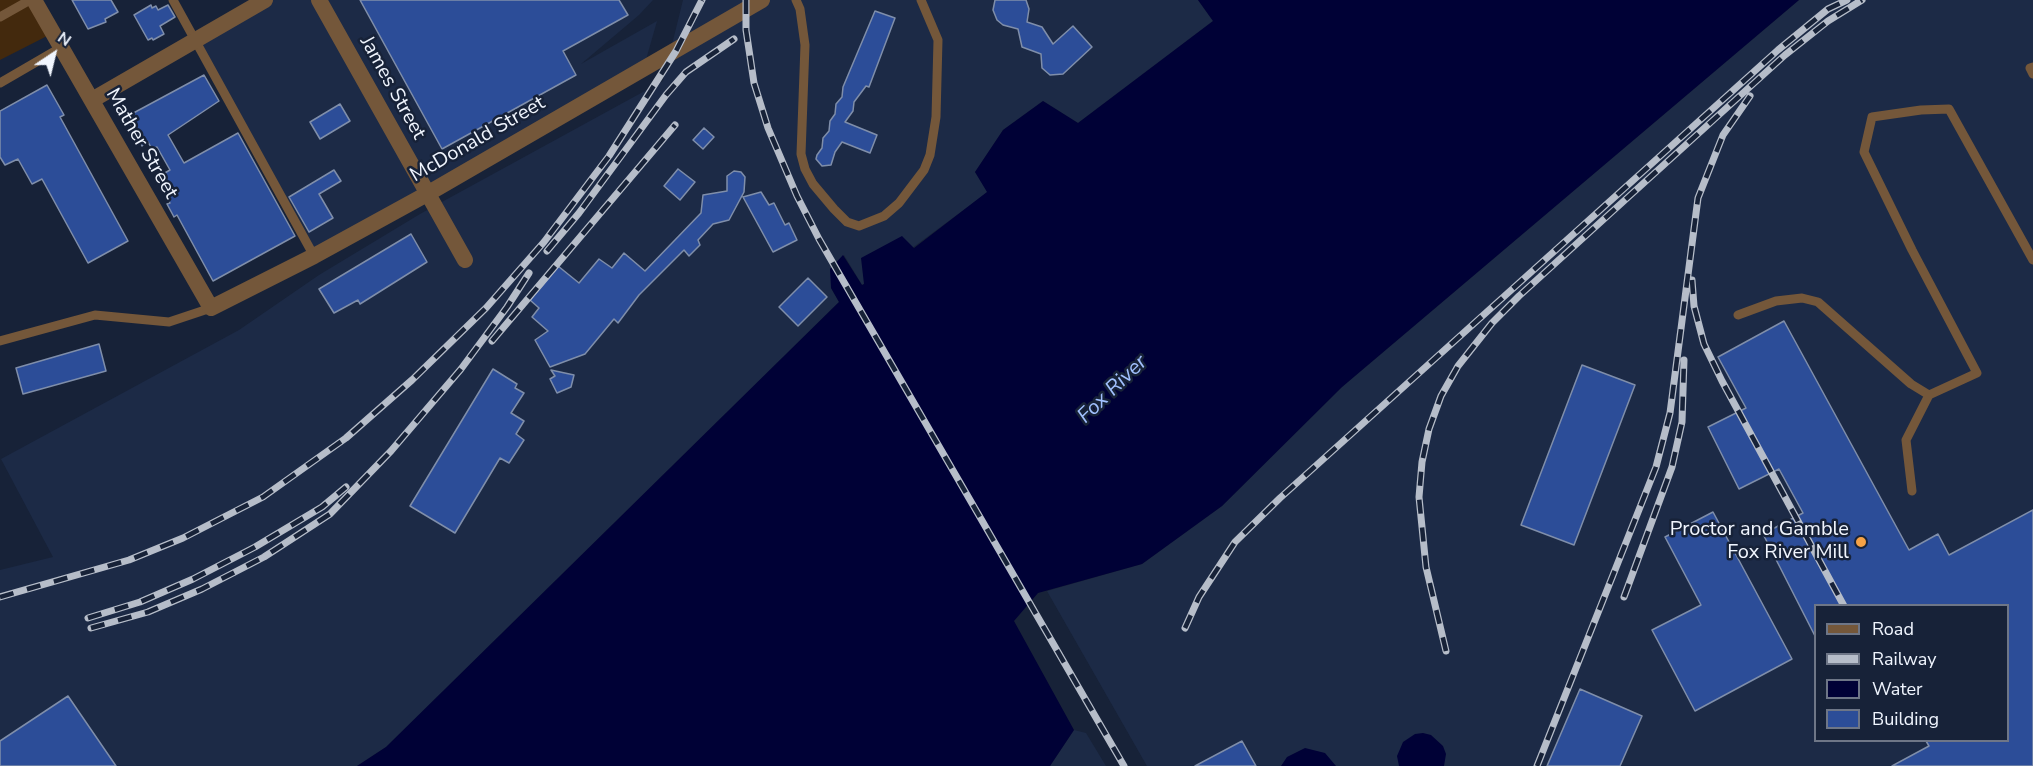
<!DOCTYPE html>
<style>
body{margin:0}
#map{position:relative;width:2033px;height:766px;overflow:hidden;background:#172238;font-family:"Nunito Sans",sans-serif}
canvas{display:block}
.legend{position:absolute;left:1814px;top:604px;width:195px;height:138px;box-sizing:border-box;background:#172238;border:2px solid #6e7687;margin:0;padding:8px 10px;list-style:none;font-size:18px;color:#f0f5fe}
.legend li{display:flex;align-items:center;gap:12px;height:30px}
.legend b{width:30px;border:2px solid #6e7687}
.north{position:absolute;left:24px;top:24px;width:60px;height:60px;-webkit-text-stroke:4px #172238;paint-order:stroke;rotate:35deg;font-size:16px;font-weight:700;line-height:24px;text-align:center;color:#f0f5fe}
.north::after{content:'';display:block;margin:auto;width:21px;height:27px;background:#f0f5fe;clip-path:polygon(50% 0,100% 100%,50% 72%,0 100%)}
</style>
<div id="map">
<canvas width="2033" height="766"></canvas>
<ul class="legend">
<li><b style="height:8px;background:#74573a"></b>Road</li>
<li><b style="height:8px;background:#b6bdc9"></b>Railway</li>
<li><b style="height:16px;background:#000136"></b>Water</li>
<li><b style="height:16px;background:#2c4d98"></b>Building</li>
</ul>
<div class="north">N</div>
</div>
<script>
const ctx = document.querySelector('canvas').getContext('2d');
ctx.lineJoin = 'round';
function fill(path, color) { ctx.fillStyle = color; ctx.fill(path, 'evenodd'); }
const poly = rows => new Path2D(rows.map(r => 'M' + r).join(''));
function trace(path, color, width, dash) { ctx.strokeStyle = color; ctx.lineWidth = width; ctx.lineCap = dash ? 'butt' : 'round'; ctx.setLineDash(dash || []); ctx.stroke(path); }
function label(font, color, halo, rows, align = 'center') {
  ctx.font = font + ' "Nunito Sans",sans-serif'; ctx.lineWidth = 5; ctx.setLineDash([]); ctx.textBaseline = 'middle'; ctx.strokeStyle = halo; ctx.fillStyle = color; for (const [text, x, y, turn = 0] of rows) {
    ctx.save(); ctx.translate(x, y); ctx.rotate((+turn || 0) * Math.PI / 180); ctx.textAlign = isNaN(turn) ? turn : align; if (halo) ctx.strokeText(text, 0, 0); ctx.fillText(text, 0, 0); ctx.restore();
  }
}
fill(poly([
 [265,0,653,0,639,15,581,64,657,21,643,70,314,256,196,41],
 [683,0,1198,0,1213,21,1078,123,1043,101,1003,130,975,172,988,192,862,285,844,255,831,288,839,302,386,747,357,766,0,766,0,570,53,557,1,459,239,330,319,275,420,214,663,81],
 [1799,0,2033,0,2033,766,1147,766,1047,591,1142,564,1222,506,1342,387],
 [1816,606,2008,606,2008,740,1816,740],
 [1074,730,1086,733,1106,766,1050,766]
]), '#1c2a46');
fill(poly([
 [0,0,34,0,53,33,0,60]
]), '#43290d');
fill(poly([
 [1198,0,1799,0,1342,387,1222,506,1142,564,1038,593,1014,621,1074,730,1050,766,357,766,386,747,839,302,831,288,830,269,843,255,862,285,864,284,861,258,902,236,914,248,987,192,975,172,1003,130,1043,101,1078,123,1213,21],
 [1423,733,1431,735,1443,746,1446,754,1444,766,1399,766,1397,756,1403,742,1415,734],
 [1305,748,1325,753,1336,766,1281,766,1287,757]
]), '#000136');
const building = poly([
 [72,0,111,0,118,12,105,19,106,22,88,29,72,0],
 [360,0,619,0,628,15,563,51,576,75,442,149,360,0],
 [995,0,1026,0,1029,9,1027,22,1042,27,1053,44,1073,26,1092,47,1063,74,1050,75,1042,68,1041,54,1022,47,1018,29,1003,25,997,20,993,10,995,0],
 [151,5,152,8,156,6,158,10,168,5,175,17,160,26,164,34,153,40,152,38,148,40,134,15,151,5],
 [875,11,895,18,869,87,866,86,854,102,853,111,845,122,877,135,870,153,842,142,835,152,831,165,822,166,816,159,817,155,822,148,823,138,829,131,830,121,835,114,836,104,842,97,843,87,875,11],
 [204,75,219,101,168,135,184,163,238,133,295,236,213,281,177,215,174,217,167,204,170,203,156,178,170,170,157,147,152,149,148,142,142,146,126,117,204,75],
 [47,85,64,115,60,117,128,241,88,263,42,179,32,184,18,159,5,165,0,157,0,111,47,85],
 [340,104,350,121,320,139,310,122,340,104],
 [704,128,714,137,703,149,693,140,704,128],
 [678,169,695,182,680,200,664,186,678,169],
 [334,170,341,181,319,194,333,218,309,232,289,197,334,170],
 [734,171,741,172,745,177,744,192,729,220,713,224,698,240,700,245,689,256,684,250,639,295,618,323,614,319,585,354,550,367,535,340,548,331,532,317,539,308,530,300,558,266,579,283,599,259,612,268,624,253,645,271,701,213,703,195,727,191,727,176,734,171],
 [761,192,769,205,774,203,785,225,789,223,797,240,773,252,743,197,761,192],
 [411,234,427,262,360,304,358,300,334,313,319,289,411,234],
 [808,278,827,297,798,326,779,307,808,278],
 [1784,321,1909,550,1938,534,1949,555,2033,510,2033,766,1892,766,1929,746,1926,741,2007,741,2007,606,1815,606,1815,636,1763,534,1803,513,1779,469,1739,489,1708,427,1746,408,1718,357,1784,321],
 [99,344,106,371,23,394,16,368,99,344],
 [1582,365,1635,385,1574,545,1521,525,1582,365],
 [493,369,517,384,515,388,524,393,511,413,524,421,516,434,524,440,509,463,500,458,455,533,410,506,493,369],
 [551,370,574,375,571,387,557,393,550,379,555,376,551,370],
 [1713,512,1792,659,1695,711,1652,630,1701,605,1665,537,1713,512],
 [1580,689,1642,716,1620,766,1547,766,1580,689],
 [68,696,116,766,0,766,0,741,68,696],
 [1242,741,1256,766,1195,766,1242,741]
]);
fill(building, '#2c4d98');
trace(building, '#7f8eaa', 1.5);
trace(poly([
 [173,0,314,256],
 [796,0,800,9,805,45,801,154,805,169,813,184,834,209,847,222,859,226,884,216,899,203,924,170,930,155,936,117,938,40,921,0],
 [0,17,30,0],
 [2033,67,2030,68,2033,74],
 [0,83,62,47],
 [1738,315,1776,301,1802,298,1818,302,1911,384,1929,395,1977,373,1912,250,1864,152,1872,117,1921,110,1949,109,2033,260],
 [0,341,95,315,169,322,211,308],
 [1912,491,1906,440,1929,395]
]), '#74573a', 9);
trace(poly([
 [34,0,211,308,314,256,427,194,762,0],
 [319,0,465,260],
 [92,100,265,0]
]), '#74573a', 16);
const rail = poly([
 [746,0,746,30,754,83,768,128,797,196,819,239,1124,766],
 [547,251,579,213,666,95,686,72,734,39],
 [1692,280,1694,306,1704,344,1722,381,1844,606],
 [492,341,675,125],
 [0,597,129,560,183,538,263,497,346,438,412,380,486,308,544,242,609,156,676,51,702,0],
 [1624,597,1672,467,1682,422,1684,360],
 [88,618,140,602,193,579,255,547,322,507,346,487],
 [91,628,148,612,202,589,264,557,330,514,391,451,461,369,507,307,529,273],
 [1185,628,1199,597,1235,542,1280,498,1778,50,1828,9,1847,0],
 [1446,651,1426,567,1419,497,1422,462,1429,429,1441,396,1458,366,1492,323,1519,296,1785,55,1828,21,1862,0],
 [1537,766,1656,467,1670,413,1698,198,1723,135,1750,96]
]);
trace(rail, '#b6bdc9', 7);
trace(rail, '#172238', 4.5, [14]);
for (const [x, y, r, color] of [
 [1861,542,6,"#f6a246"]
]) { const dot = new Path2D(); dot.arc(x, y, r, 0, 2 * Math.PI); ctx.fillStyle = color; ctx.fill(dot); trace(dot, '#172238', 2); }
label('20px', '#f0f5fe', '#172238', [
 ["James Street",392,88,61],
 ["McDonald Street",478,140,-30],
 ["Mather Street",141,144,60]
]);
label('20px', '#f0f5fe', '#172238', [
 ["Proctor and Gamble",1849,530],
 ["Fox River Mill",1849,553]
], 'right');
label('italic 21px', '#a1c0fe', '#172238', [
 ["Fox River",1113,390,-44]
]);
</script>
